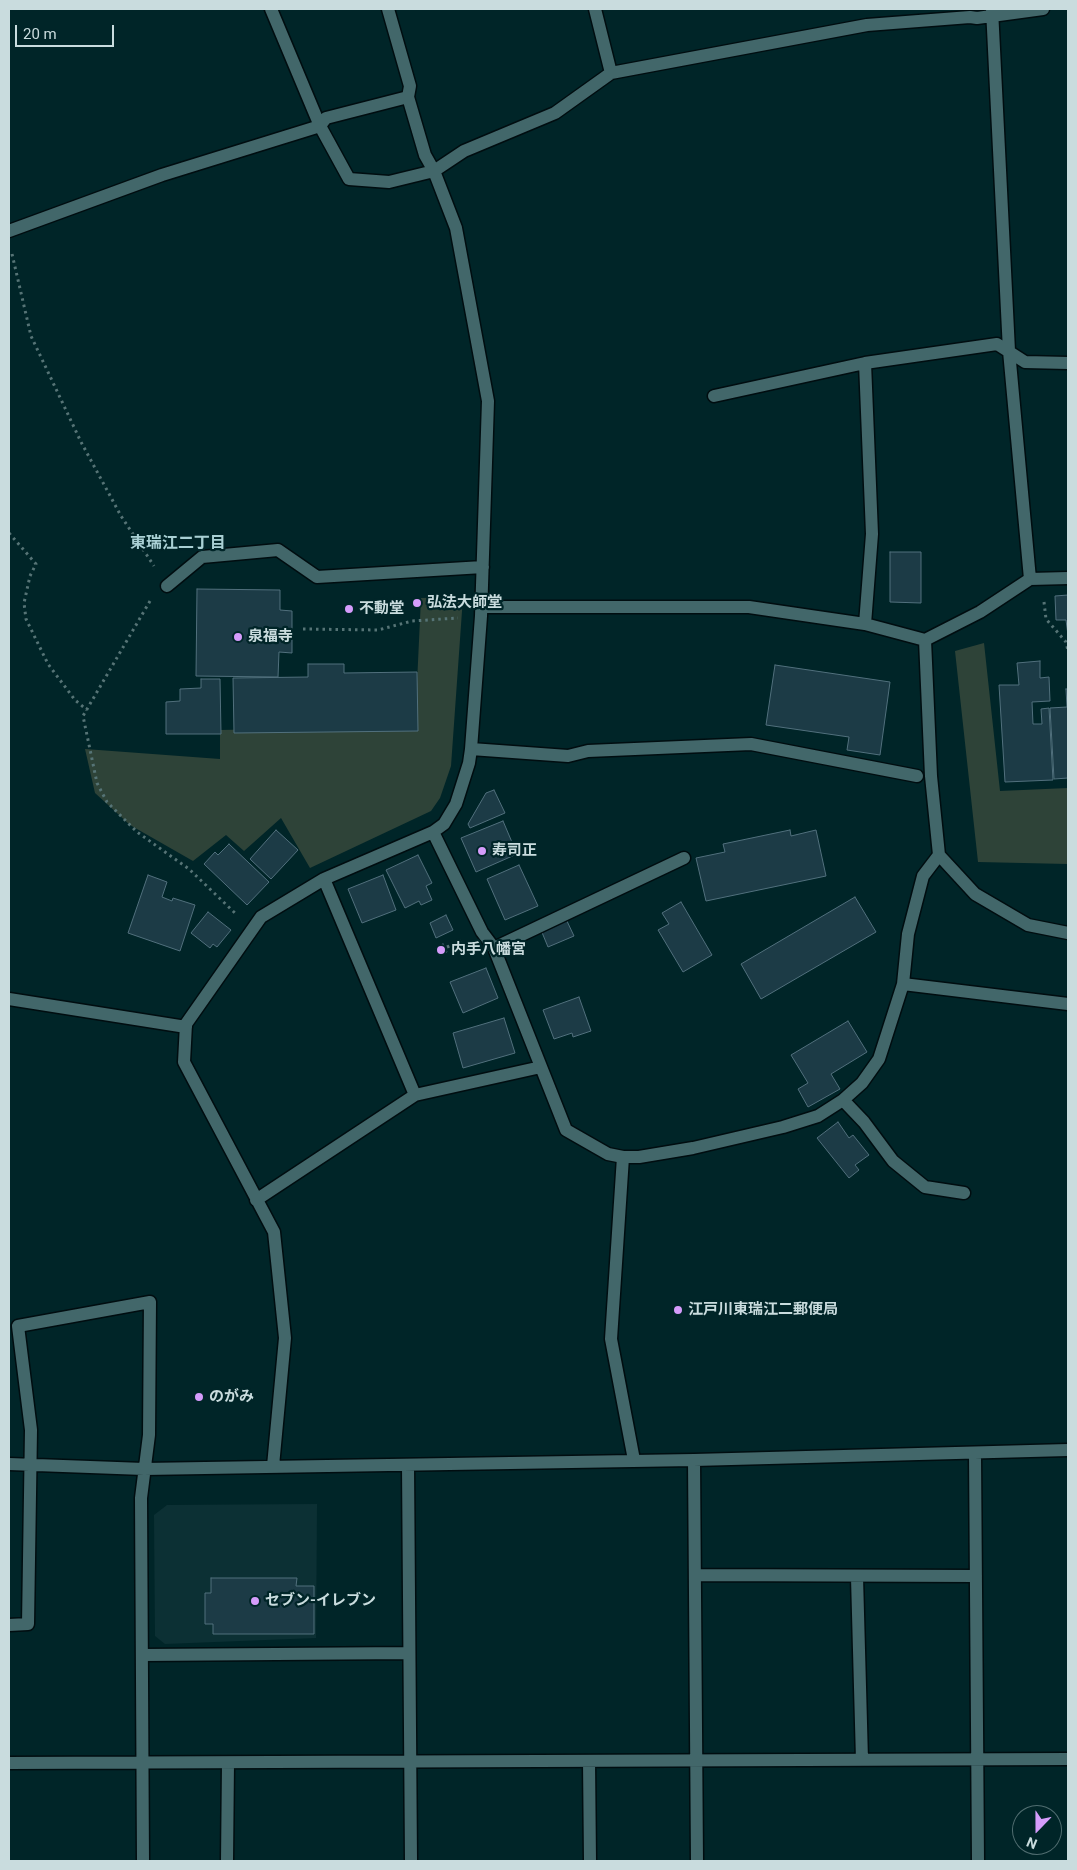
<!DOCTYPE html>
<meta charset="utf-8">
<style>
body{margin:0}
#map{position:relative;width:1077px;height:1870px;overflow:hidden;background:#002528;font-family:Roboto,sans-serif}
canvas{display:block}
.frame{position:absolute;inset:0;border:10px solid #c9dcde;pointer-events:none}
.north{position:absolute;left:1012px;top:1805px;width:50px;height:50px;box-sizing:border-box;background:#002528;border:1px solid #506e71;border-radius:50%;rotate:202deg;font-size:14px;font-weight:700;line-height:20px;text-align:center;color:#c9dcde}
.north::after{content:'';display:block;margin:auto;width:18px;height:22px;background:#d59cfb;clip-path:polygon(50% 0,100% 100%,50% 72%,0 100%)}
.scale{position:absolute;left:15px;top:25px;width:99px;height:22px;box-sizing:border-box;border:2px solid #c9dcde;border-top:0;padding-left:6px;font-size:15px;line-height:18px;white-space:nowrap;color:#c9dcde;-webkit-text-stroke:4px #002528;paint-order:stroke}
</style>
<div id="map">
<canvas width="1077" height="1870"></canvas>
<div class="frame"></div>
<div class="north">N</div>
<div class="scale">20 m</div>
</div>
<script>
const ctx = document.querySelector('canvas').getContext('2d');
ctx.lineJoin = 'round';
function fill(path, color) { ctx.fillStyle = color; ctx.fill(path, 'evenodd'); }
const poly = rows => new Path2D(rows.map(r => 'M' + r).join(''));
function trace(path, color, width, dash) { ctx.strokeStyle = color; ctx.lineWidth = width; ctx.lineCap = dash ? 'butt' : 'round'; ctx.setLineDash(dash || []); ctx.stroke(path); }
function label(font, color, halo, rows, align = 'center') {
  ctx.font = font + ' Roboto,"Noto Sans JP",sans-serif'; ctx.lineWidth = 4.5; ctx.setLineDash([]); ctx.textBaseline = 'middle'; ctx.strokeStyle = halo; ctx.fillStyle = color; for (const [text, x, y, turn = 0] of rows) {
    ctx.save(); ctx.translate(x, y); ctx.rotate((+turn || 0) * Math.PI / 180); ctx.textAlign = isNaN(turn) ? turn : align; if (halo) ctx.strokeText(text, 0, 0); ctx.fillText(text, 0, 0); ctx.restore();
  }
}
fill(poly([
 [317,1504,316,1638,165,1644,155,1636,154,1515,167,1505]
]), '#0c3034');
fill(poly([
 [463,597,451,766,440,798,431,811,310,868,281,818,244,851,226,835,193,861,130,825,95,793,85,749,220,759,220,730,415,726,421,598],
 [984,643,1000,791,1068,788,1068,864,978,862,955,651]
]), '#2e4338');
const building = poly([
 [890,552,921,552,921,603,890,602,890,552],
 [197,589,280,590,280,610,292,611,292,653,279,652,278,677,196,676,197,589],
 [1068,595,1068,635,1066,620,1056,620,1055,596,1068,595],
 [1040,661,1040,678,1049,677,1050,701,1032,702,1033,724,1042,724,1041,709,1049,708,1053,780,1005,782,999,685,1019,685,1017,663,1040,661],
 [308,664,344,664,344,673,417,672,418,731,234,733,233,678,308,677,308,664],
 [775,665,890,682,880,755,847,750,849,737,766,725,775,665],
 [201,679,220,679,221,734,166,734,166,702,180,701,180,689,201,688,201,679],
 [1066,689,1068,689,1068,778,1054,779,1050,708,1067,707,1066,689],
 [494,790,505,813,470,828,468,824,486,793,494,790],
 [503,821,517,854,476,872,461,838,503,821],
 [276,830,298,850,271,879,250,859,276,830],
 [790,830,791,836,816,830,826,876,706,901,696,858,725,852,723,844,790,830],
 [229,844,269,882,247,905,204,864,215,852,218,855,229,844],
 [418,855,432,883,426,886,432,900,421,905,419,901,405,908,386,870,418,855],
 [519,865,538,906,505,920,487,879,519,865],
 [148,875,167,882,162,897,172,901,173,898,195,905,180,951,128,933,148,875],
 [383,875,396,910,362,923,348,889,383,875],
 [855,897,876,932,761,999,741,964,855,897],
 [681,902,712,955,683,972,658,930,669,924,662,913,681,902],
 [208,912,231,930,217,947,213,944,210,948,191,933,208,912],
 [446,915,453,930,436,938,430,923,446,915],
 [566,919,574,936,548,947,541,930,566,919],
 [443,944,447,952,439,955,436,948,443,944],
 [486,968,498,998,463,1013,450,982,486,968],
 [579,997,591,1031,573,1037,572,1033,554,1039,543,1010,579,997],
 [504,1018,515,1053,463,1068,453,1033,504,1018],
 [848,1021,867,1052,831,1074,840,1089,808,1107,798,1089,808,1083,791,1055,848,1021],
 [838,1122,849,1138,853,1135,869,1155,855,1165,859,1170,849,1178,817,1138,838,1122],
 [211,1578,297,1578,296,1586,314,1586,314,1634,213,1634,213,1624,205,1624,205,1593,211,1593,211,1578]
]);
fill(building, '#1c3b46');
trace(building, '#51707d', 1);
const minor = poly([
 [271,9,320,126,349,179,389,182,434,171,456,228,488,401,481,616,471,749,469,763,456,804,444,824,433,832,324,879,261,917,186,1024,184,1062,274,1232,285,1338,273,1466],
 [388,9,410,86,408,97],
 [595,9,611,73],
 [992,9,1009,351,1030,579],
 [9,231,162,175,320,126,326,118,408,97,425,155,434,171,464,151,555,113,611,73,867,25,970,17,977,18,1043,9],
 [865,363,872,534,865,624],
 [714,396,865,363,997,344,1025,362,1068,363],
 [167,586,202,557,278,550,317,577,483,567],
 [482,607,749,607,865,624,925,640,980,612,1030,579,1068,578],
 [925,640,931,776,939,855,975,894,1028,925,1068,933],
 [471,749,568,756,588,751,751,744,917,776],
 [433,832,482,932,494,948,566,1130,608,1154,623,1157,611,1339,634,1460],
 [324,879,415,1095],
 [494,948,684,858],
 [903,984,1068,1004],
 [9,999,186,1027],
 [843,1100,864,1122,893,1161,925,1187,964,1193],
 [623,1157,639,1157,693,1148,783,1127,818,1116,843,1100,862,1083,879,1059,903,984,908,934,923,876,939,855],
 [256,1200,415,1095,541,1067],
 [975,1454,978,1861],
 [694,1460,697,1861],
 [9,1464,144,1469,694,1460,1068,1450],
 [408,1465,411,1861],
 [696,1575,976,1576],
 [857,1577,862,1760],
 [9,1625,28,1624,31,1430,18,1326,150,1302,149,1435,141,1498,143,1861],
 [143,1655,409,1653],
 [589,1761,590,1861],
 [9,1763,1068,1759],
 [227,1861,228,1763]
]);
trace(minor, '#000d10', 15);
trace(poly([
 [12,254,31,336,81,442,121,516,154,566],
 [9,533,36,564,30,576,24,603,26,619,48,664,75,700,87,710],
 [150,601,83,716,97,783,107,802,137,832,189,869,236,914],
 [1044,602,1046,619,1066,642,1068,651],
 [303,629,378,630,412,621,458,618],
 [447,947,461,941]
]), '#567476', 3, [2.5, 4]);
trace(minor, '#42676a', 12);
for (const [x, y, r, color] of [
 [417,603,5,"#d59cfb"],
 [349,609,5,"#d59cfb"],
 [238,637,5,"#d59cfb"],
 [482,851,5,"#d59cfb"],
 [441,950,5,"#d59cfb"],
 [678,1310,5,"#d59cfb"],
 [199,1397,5,"#d59cfb"],
 [255,1601,5,"#d59cfb"]
]) { const dot = new Path2D(); dot.arc(x, y, r, 0, 2 * Math.PI); ctx.fillStyle = color; ctx.fill(dot); trace(dot, '#002528', 2); }
label('bold 15px', '#c9dcde', '#002528', [
 ["弘法大師堂",427,603],
 ["不動堂",359,609],
 ["泉福寺",248,637],
 ["寿司正",492,851],
 ["内手八幡宮",451,950],
 ["江戸川東瑞江二郵便局",688,1310],
 ["のがみ",209,1397],
 ["セブン-イレブン",265,1601]
], 'left');
label('bold 16px', '#a9d0d4', '#002528', [
 ["東瑞江二丁目",178,544]
]);
</script>
